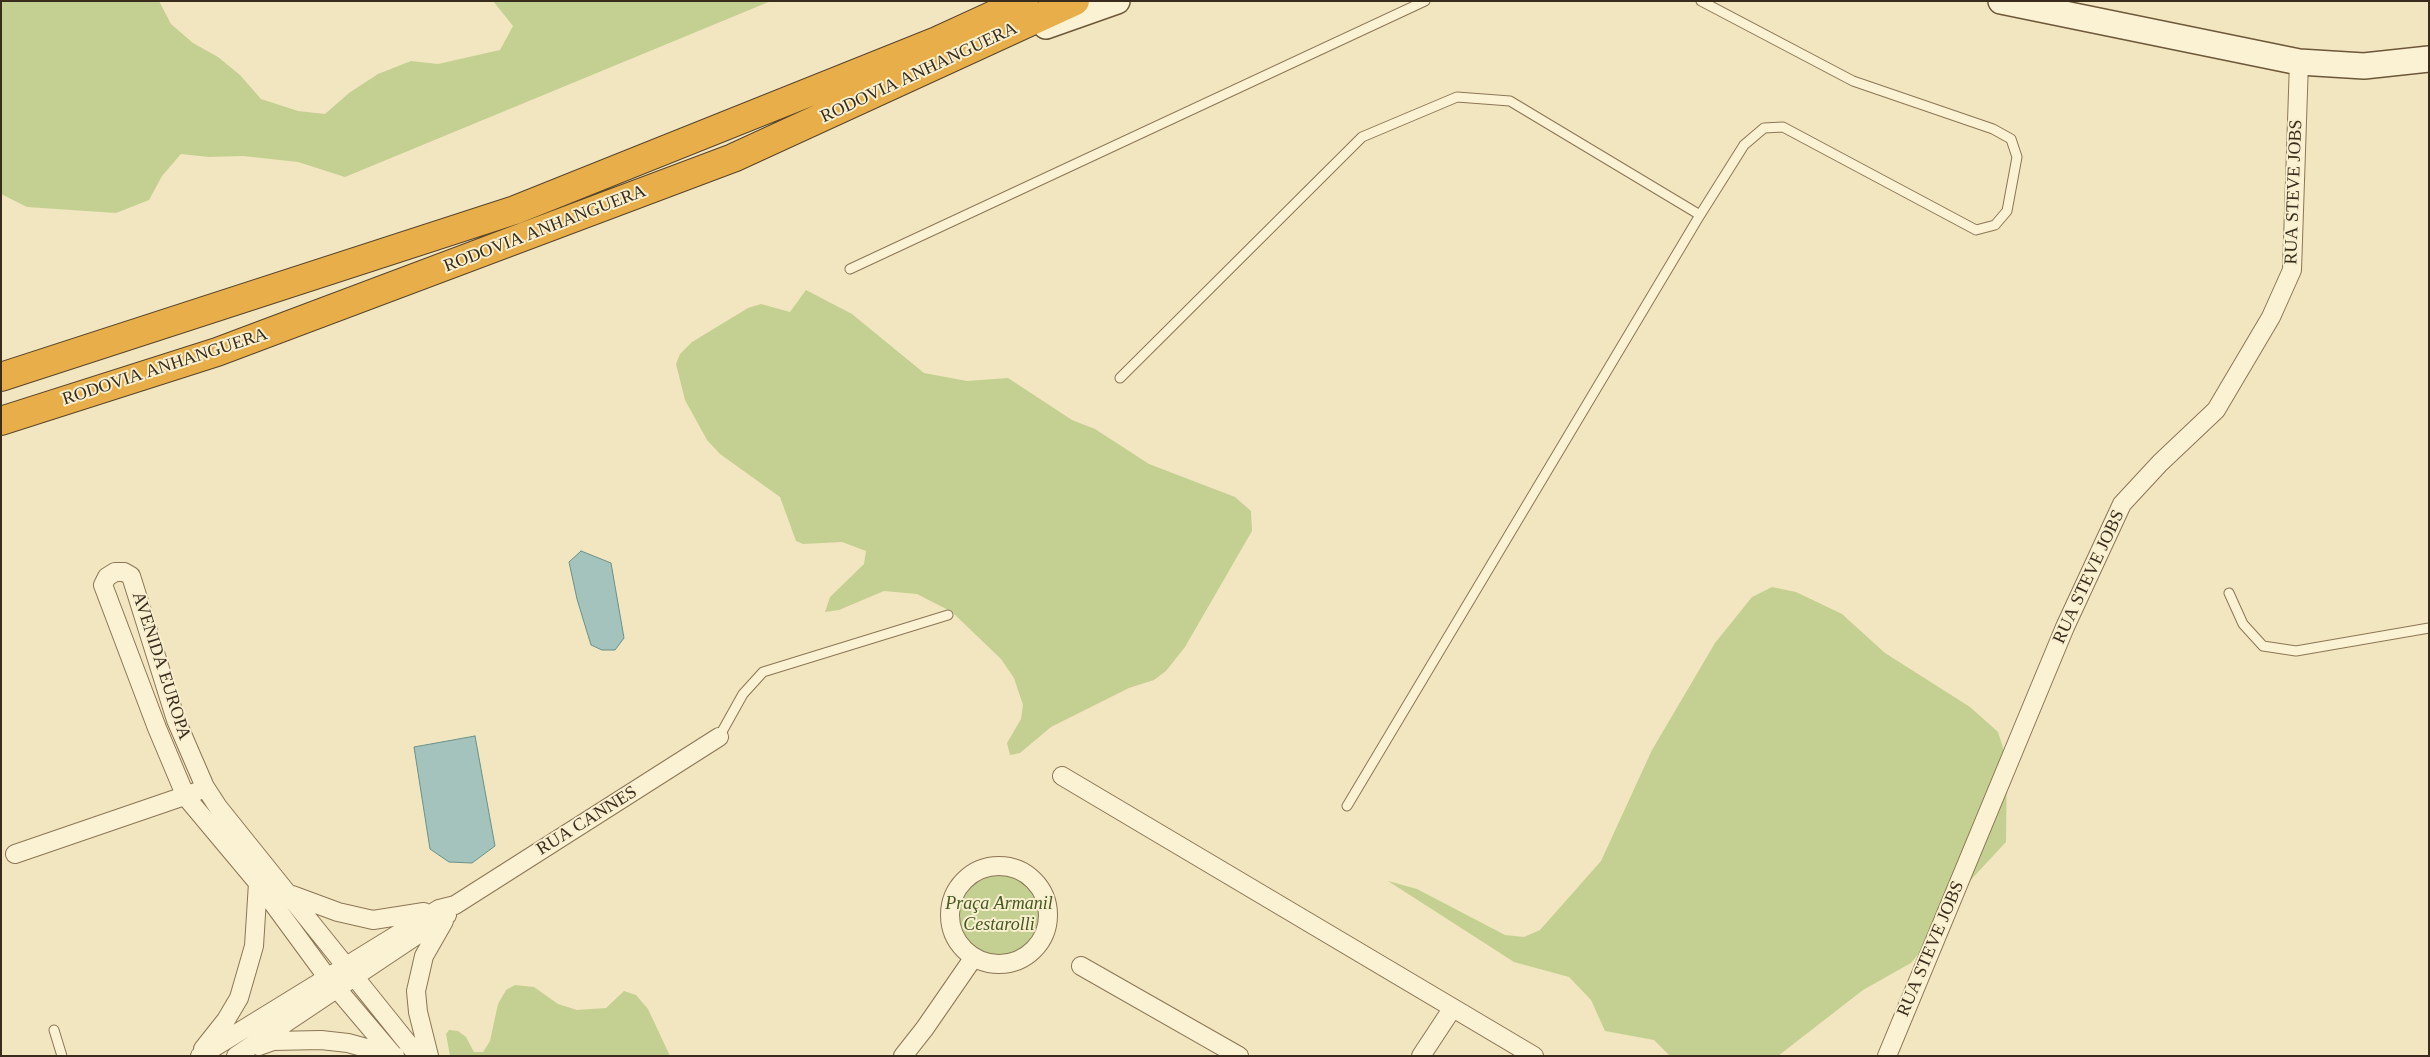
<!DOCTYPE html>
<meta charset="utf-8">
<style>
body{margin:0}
#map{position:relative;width:2430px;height:1057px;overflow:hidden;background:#f1e6bf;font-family:"Times New Roman",serif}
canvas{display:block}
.frame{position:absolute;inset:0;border:2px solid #3a2c1c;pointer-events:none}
</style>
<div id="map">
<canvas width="2430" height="1057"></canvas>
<div class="frame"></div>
</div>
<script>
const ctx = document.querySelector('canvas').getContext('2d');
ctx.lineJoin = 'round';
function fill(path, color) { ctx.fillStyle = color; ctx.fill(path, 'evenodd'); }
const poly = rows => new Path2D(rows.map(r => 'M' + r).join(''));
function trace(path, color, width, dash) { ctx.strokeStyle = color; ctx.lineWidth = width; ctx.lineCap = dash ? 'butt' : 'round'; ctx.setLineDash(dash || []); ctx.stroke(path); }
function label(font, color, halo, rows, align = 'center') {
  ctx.font = font + ' "Times New Roman",serif'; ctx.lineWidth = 4; ctx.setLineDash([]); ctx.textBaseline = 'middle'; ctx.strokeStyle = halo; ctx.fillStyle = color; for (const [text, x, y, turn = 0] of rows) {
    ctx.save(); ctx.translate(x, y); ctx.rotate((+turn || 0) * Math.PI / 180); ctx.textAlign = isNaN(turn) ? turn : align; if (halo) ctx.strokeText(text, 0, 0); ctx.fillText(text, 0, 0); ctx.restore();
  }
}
fill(poly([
 [1,1,159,1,171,24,193,43,218,57,240,75,261,99,298,111,325,114,349,93,378,74,411,61,438,64,500,50,513,26,493,1,771,1,345,177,298,162,243,156,209,157,181,154,162,176,149,200,116,213,27,207,1,194],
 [806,290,852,314,924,373,967,381,1008,378,1072,420,1095,429,1149,464,1235,497,1251,511,1252,531,1185,647,1166,671,1154,680,1129,688,1051,727,1020,753,1010,755,1007,743,1021,719,1023,705,1014,678,1001,659,952,612,917,594,884,591,839,610,825,612,830,597,864,564,866,551,842,542,803,544,796,541,780,497,720,454,707,440,685,400,676,364,680,354,692,342,748,308,761,304,790,312],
 [1772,587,1796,592,1842,614,1885,653,1970,707,1998,732,2007,760,2006,842,1953,899,1927,944,1911,963,1863,990,1778,1056,1670,1056,1654,1040,1605,1031,1591,1000,1569,977,1514,962,1388,881,1417,889,1505,935,1524,937,1540,930,1601,861,1652,750,1715,643,1752,597],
 '955 915a44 44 0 1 1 88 0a44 44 0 1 1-88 0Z',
 [515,985,534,987,558,1004,577,1010,606,1008,624,991,636,995,648,1009,670,1056,450,1056,446,1034,449,1030,458,1031,466,1037,474,1052,483,1052,490,1041,498,1004,506,990]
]), '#c4d092');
const water = poly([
 [581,551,611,563,624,638,615,650,602,650,591,645,577,599,569,562,581,551],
 [475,736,495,846,472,863,449,862,430,849,414,747,475,736]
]);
fill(water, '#a3c3bc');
trace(water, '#69918a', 1);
const lane = poly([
 [1700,215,1744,145,1764,128,1783,127,1976,230,1995,225,2007,211,2017,157,2011,139,1993,129,1853,81,1701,1],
 [850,269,1425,1],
 [1120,378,1362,137,1457,97,1510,101,1700,215,1347,806],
 [2229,593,2243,624,2263,646,2296,651,2429,628],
 [719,737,743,694,763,672,948,615],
 [54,1030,62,1056]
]);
const street = poly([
 [1062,776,1534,1056],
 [15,854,196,792],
 '950 915a49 49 0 1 1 98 0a49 49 0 1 1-98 0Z',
 [292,895,338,912,373,920,424,912],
 [1081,966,1239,1056],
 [259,1046,273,1041,321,1040,348,1043,395,1056],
 [203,1049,226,1020,239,998,254,946,258,883],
 [200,1056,439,909,455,905,719,737],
 [236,1056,447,915],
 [394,1056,327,977,258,883,186,797,157,728,103,585,107,577,115,572,124,572,131,576,176,720,205,787,218,807,418,1056],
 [429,1056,418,1012,416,991,424,956,444,921],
 [903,1056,925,1028,974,957],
 [1421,1056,1452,1009],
 [1887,1056,2065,627,2122,504,2160,463,2216,410,2271,317,2292,270,2299,62]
]);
const secondary = poly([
 [2001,1,2299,62,2364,66,2429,59],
 [1046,26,1117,1]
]);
const highway = poly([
 [1,377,515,210,937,41,1024,1],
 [1,421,217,352,733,158,1075,1]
]);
trace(lane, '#8b7656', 11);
trace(street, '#8b7656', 20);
trace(secondary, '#6d5739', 28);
trace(highway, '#58442b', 30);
trace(lane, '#fbf2d3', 9);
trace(street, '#fbf2d3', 18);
trace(secondary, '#fbf2d3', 25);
trace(highway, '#e7ae49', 28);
label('18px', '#3a2c1c', '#f8efcf', [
 ["RODOVIA ANHANGUERA",919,73,-25],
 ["RUA STEVE JOBS",2294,192,-88],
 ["RODOVIA ANHANGUERA",545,229,-21],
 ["RODOVIA ANHANGUERA",165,367,-18],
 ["RUA STEVE JOBS",2089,577,-65],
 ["AVENIDA EUROPA",161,666,72],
 ["RUA CANNES",587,821,-32],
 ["RUA STEVE JOBS",1931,949,-67]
]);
label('italic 18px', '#465821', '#f8efcf', [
 ["Praça Armanil",999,904],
 ["Cestarolli",999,925]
]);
</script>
